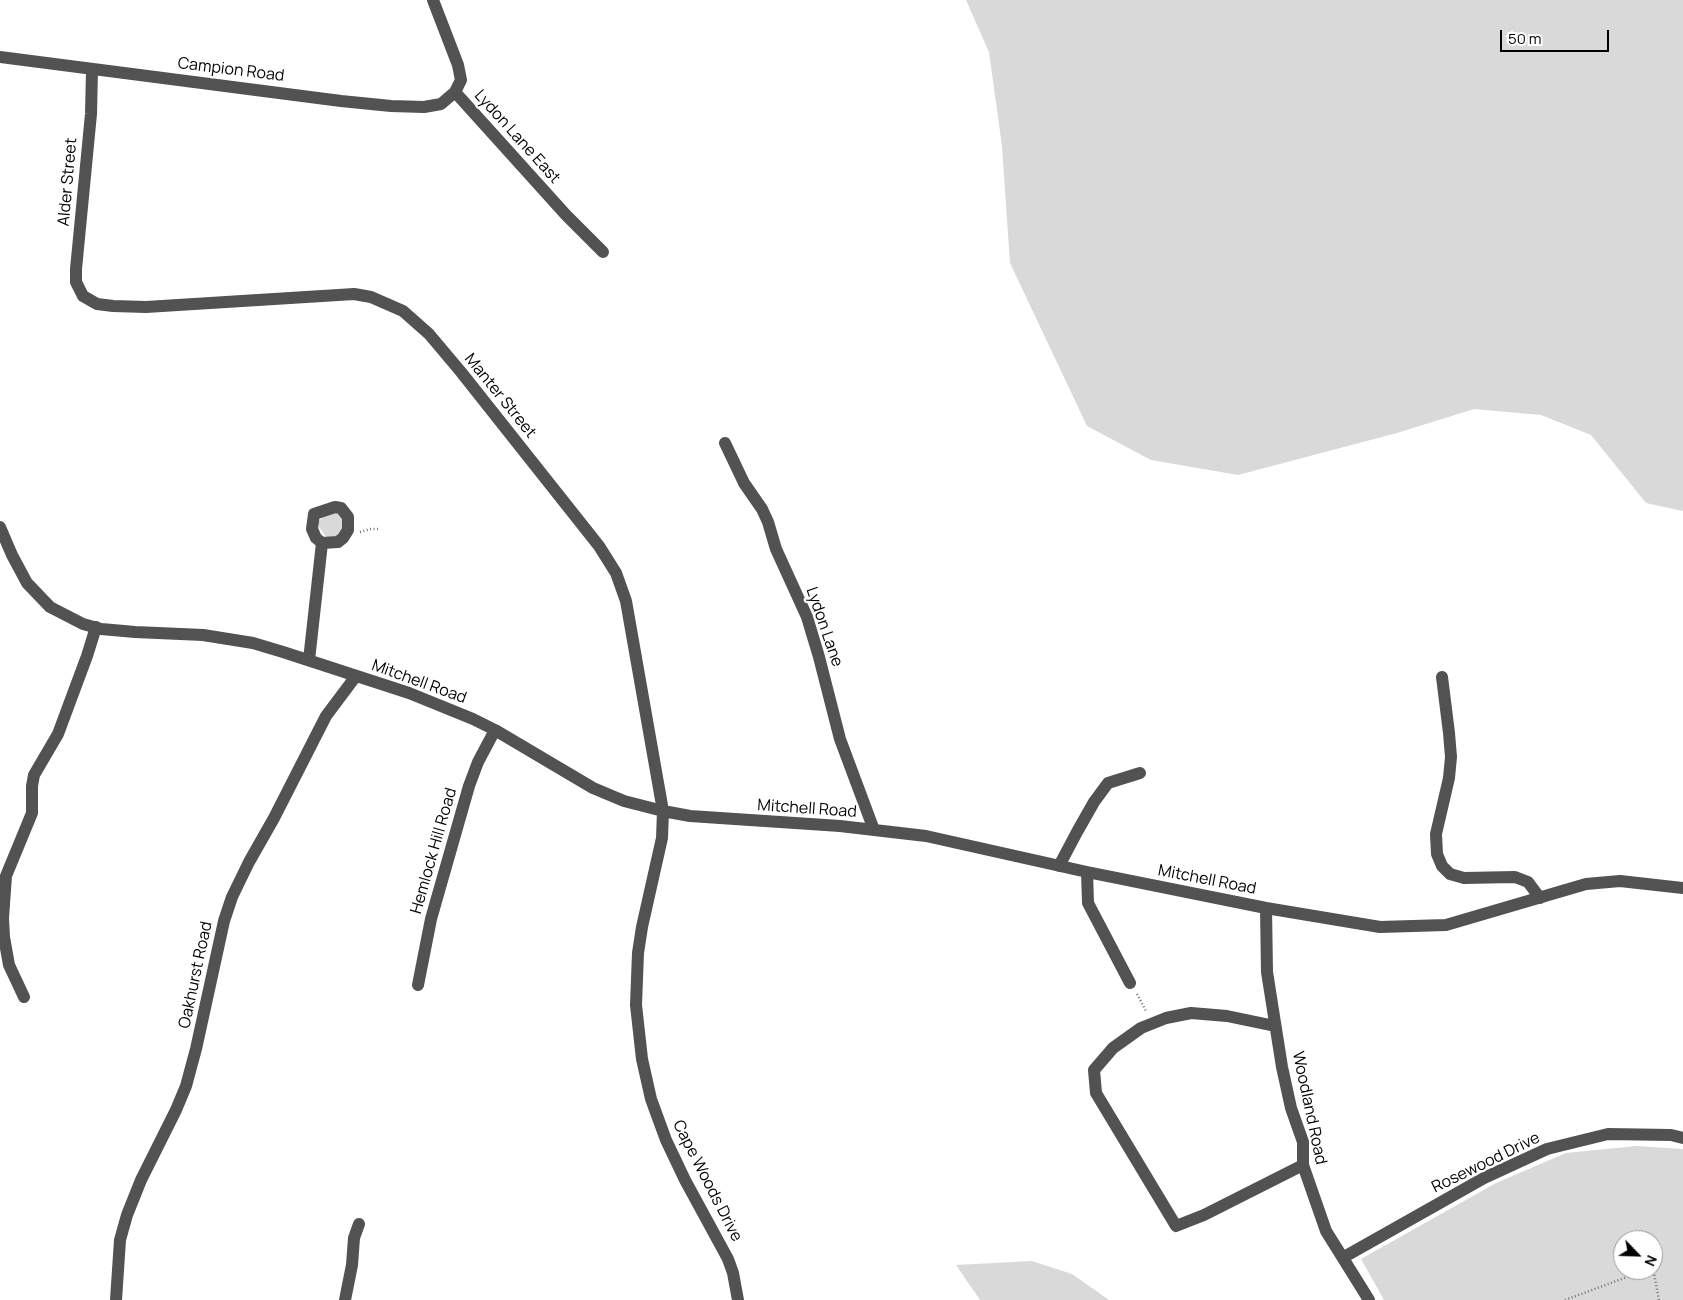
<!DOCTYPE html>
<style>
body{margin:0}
#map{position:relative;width:1683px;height:1300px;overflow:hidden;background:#fff;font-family:Manrope,sans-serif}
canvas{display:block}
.north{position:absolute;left:1613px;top:1230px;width:50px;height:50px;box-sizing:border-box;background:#fff;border:1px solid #999;border-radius:50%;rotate:114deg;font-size:14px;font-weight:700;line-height:20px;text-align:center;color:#000}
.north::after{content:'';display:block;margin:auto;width:18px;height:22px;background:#000;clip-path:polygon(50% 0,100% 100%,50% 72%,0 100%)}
.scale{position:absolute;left:1500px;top:30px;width:109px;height:22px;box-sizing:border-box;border:2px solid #000;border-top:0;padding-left:6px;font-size:15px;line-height:18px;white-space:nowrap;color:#000;-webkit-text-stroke:4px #fff;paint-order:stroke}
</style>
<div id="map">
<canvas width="1683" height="1300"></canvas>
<div class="north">N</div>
<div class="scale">50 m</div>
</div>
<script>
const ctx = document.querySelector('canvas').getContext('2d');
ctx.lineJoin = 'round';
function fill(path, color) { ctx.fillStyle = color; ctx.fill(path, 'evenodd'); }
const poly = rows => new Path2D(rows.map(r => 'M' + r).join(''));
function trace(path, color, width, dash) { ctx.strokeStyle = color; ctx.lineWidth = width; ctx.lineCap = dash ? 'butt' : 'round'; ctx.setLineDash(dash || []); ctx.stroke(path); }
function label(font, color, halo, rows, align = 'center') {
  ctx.font = font + ' Manrope,sans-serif'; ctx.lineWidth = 4.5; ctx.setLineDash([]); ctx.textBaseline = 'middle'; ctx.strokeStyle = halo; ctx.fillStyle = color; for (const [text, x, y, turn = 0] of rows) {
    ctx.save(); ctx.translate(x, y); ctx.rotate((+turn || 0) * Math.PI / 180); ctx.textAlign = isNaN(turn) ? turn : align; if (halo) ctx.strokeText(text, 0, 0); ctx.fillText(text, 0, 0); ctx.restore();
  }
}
fill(poly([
 [966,0,1683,0,1683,511,1646,503,1591,435,1541,415,1474,409,1397,433,1238,475,1151,460,1087,426,1010,263,1002,146,989,52],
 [330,513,339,513,344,518,344,526,337,538,327,538,319,527,319,521,323,517],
 [1636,1146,1683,1149,1683,1300,1384,1300,1361,1259,1496,1183,1566,1153],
 [1623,1240,1653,1240,1653,1270,1623,1270],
 [1032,1261,1072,1274,1109,1300,980,1300,956,1265]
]), '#d9d9d9');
trace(poly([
 [360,532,370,529,380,529],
 [1137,994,1146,1011],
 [1653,1268,1659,1300],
 [1565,1300,1646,1270]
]), '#747474', 2.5, [1, 2.5]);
trace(poly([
 [0,57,341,101,391,106,424,107,441,104,455,92,461,80,458,65,433,0],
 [92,70,91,114,76,269,76,282,83,296,97,304,113,306,146,307,354,294,371,297,403,311,429,334,461,372,599,546,616,573,626,601,663,811,662,838,642,927,638,953,636,1005,642,1059,651,1099,666,1140,685,1180,728,1259,733,1273,738,1300],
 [455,92,566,215,603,252],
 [725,443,744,483,762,509,768,522,776,549,807,617,819,657,840,739,874,830],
 [335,507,341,508,348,517,348,530,343,538,338,542,322,543,316,538,312,529,314,514,335,507],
 [0,527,12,555,27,583,50,607,83,624,101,629,135,632,203,635,253,643,283,652,409,693,473,719,495,730,593,788,624,801,663,811,690,816,840,826,926,836,1087,872,1266,908,1380,927,1446,925,1586,884,1620,881,1683,888],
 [309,660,322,543],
 [1442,677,1449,733,1451,757,1449,778,1436,834,1437,854,1442,866,1450,874,1464,878,1515,877,1528,882,1540,898],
 [1059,866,1077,832,1094,802,1108,783,1140,773],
 [1087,872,1088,903,1130,983],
 [1266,908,1267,972,1282,1067,1291,1108,1303,1142,1303,1165,1326,1231,1369,1300],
 [418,985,431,919,469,786,478,762,495,730],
 [24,997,9,965,4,937,3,918,6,876,32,813,32,786,34,775,58,734,87,656,96,627],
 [1275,1026,1227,1016,1191,1013,1166,1018,1141,1028,1113,1048,1094,1070,1096,1093,1176,1226,1204,1215,1303,1165],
 [1344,1257,1484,1178,1547,1149,1608,1134,1671,1135,1683,1138],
 [116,1300,120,1240,127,1215,141,1180,176,1110,186,1086,196,1049,224,921,232,897,249,862,274,818,326,716,356,676],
 [345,1300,352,1265,354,1238,359,1224]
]), '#525252', 12);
label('16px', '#000', '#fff', [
 ["Campion Road",231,70,7],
 ["Lydon Lane East",517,137,48],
 ["Alder Street",68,182,-85],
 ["Manter Street",500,396,51],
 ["Lydon Lane",824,627,71],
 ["Mitchell Road",419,682,20],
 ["Mitchell Road",807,809,4],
 ["Hemlock Hill Road",434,851,-74],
 ["Mitchell Road",1207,880,11],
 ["Oakhurst Road",196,975,-78],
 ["Woodland Road",1309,1108,78],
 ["Rosewood Drive",1486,1163,-26],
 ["Cape Woods Drive",707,1181,63]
]);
</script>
